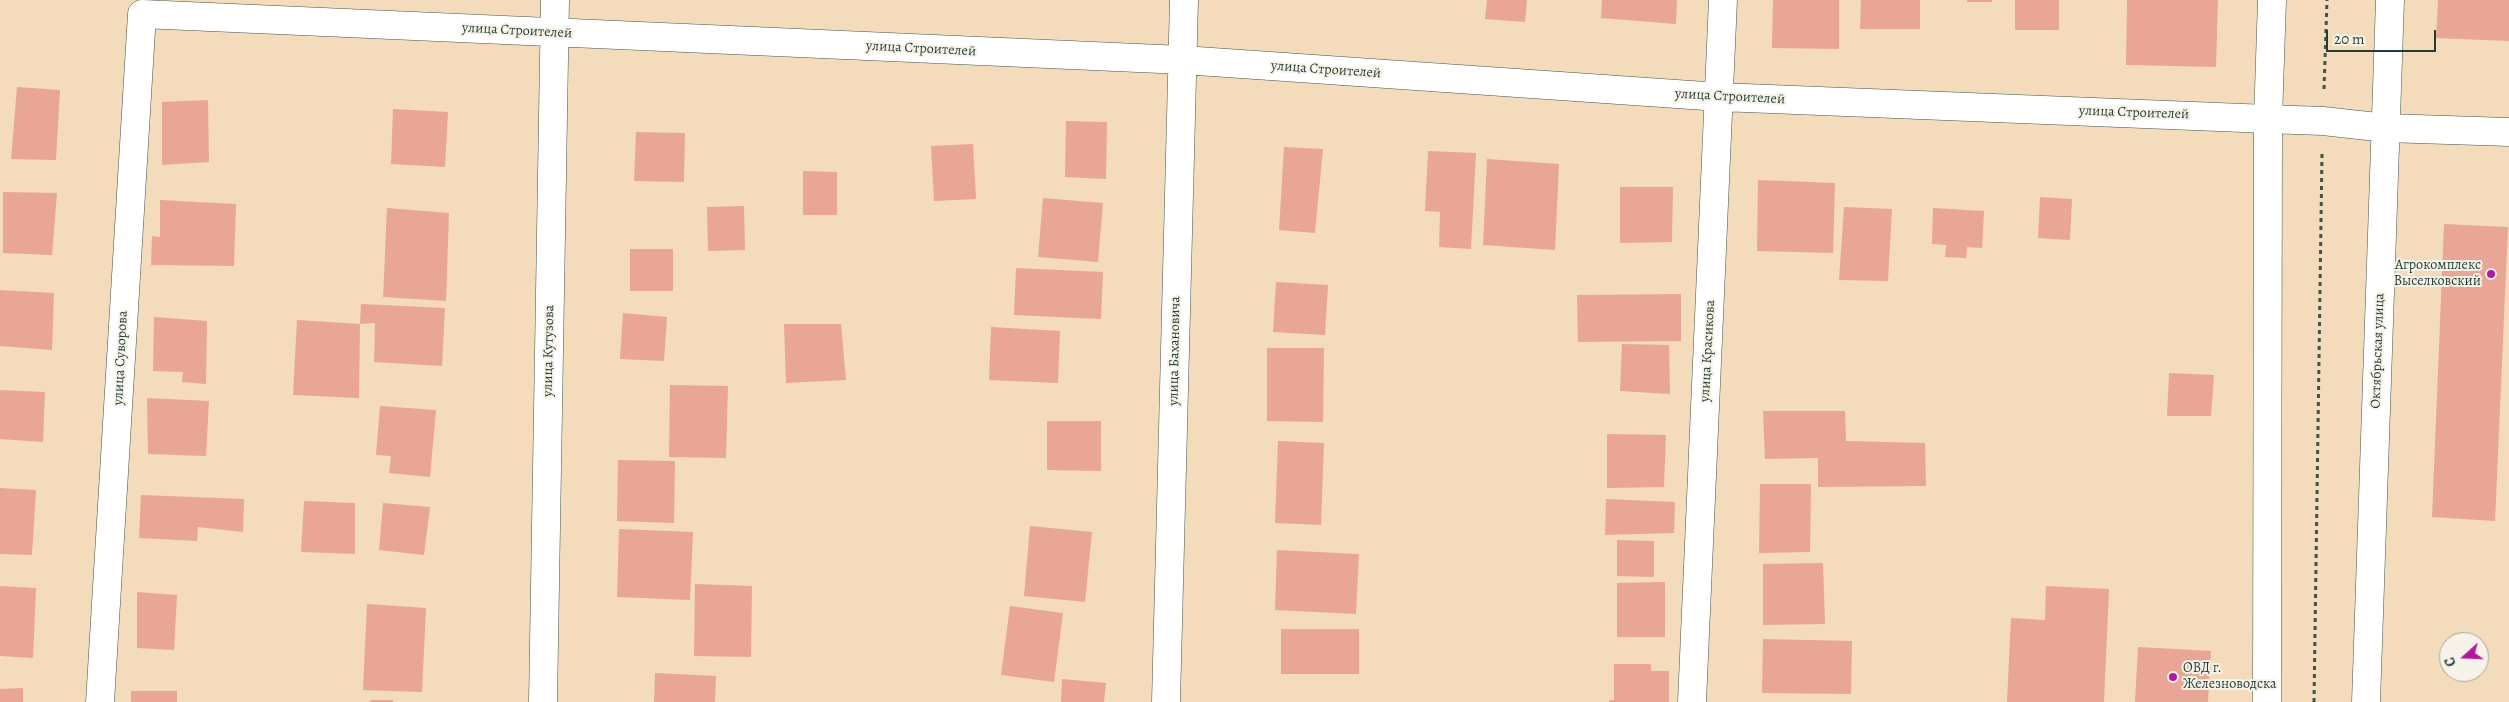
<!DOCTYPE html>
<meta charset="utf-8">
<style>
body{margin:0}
#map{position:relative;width:2509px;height:702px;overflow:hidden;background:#f3dbbc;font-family:Alegreya,serif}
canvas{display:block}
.north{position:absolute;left:2439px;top:632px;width:50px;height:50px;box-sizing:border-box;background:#f7f3e8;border:1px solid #a1aaa0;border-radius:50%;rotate:250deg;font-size:14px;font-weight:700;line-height:20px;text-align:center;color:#1f3d34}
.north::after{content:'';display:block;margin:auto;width:18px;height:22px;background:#b5179e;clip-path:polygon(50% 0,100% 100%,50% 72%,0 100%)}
.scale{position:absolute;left:2326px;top:30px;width:110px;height:22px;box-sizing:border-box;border:2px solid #1f3d34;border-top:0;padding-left:6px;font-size:15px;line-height:18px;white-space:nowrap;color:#1f3d34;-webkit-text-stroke:4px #f7f3e8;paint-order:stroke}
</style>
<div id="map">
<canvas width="2509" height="702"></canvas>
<div class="north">С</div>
<div class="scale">20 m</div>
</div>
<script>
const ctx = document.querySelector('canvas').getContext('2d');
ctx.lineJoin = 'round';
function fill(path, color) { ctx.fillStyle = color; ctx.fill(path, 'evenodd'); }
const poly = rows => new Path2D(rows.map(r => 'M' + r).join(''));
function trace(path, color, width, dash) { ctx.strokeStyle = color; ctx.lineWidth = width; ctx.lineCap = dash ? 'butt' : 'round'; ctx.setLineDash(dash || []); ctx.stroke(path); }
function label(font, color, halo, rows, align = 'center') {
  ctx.font = font + ' Alegreya,serif'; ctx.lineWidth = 4; ctx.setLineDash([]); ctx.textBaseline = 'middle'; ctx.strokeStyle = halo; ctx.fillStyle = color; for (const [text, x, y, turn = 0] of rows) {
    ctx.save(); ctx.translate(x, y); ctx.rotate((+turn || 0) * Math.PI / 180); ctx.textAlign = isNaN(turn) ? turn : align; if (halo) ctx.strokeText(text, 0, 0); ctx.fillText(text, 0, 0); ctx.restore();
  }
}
fill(poly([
 [1487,0,1527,0,1525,22,1485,19],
 [1602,0,1677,0,1676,24,1601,18],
 [1773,0,1839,0,1839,49,1772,48],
 [1861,0,1920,0,1920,29,1860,29],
 [1967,0,1992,0,1992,2,1967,2],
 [2015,0,2059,0,2059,30,2015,30],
 [2127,0,2218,0,2216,67,2126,65],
 [2438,0,2509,0,2509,41,2436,38],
 [17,87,60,90,56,160,11,159],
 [208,100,209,162,162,165,162,102],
 [393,109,448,112,445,167,391,164],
 [1066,121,1107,122,1106,179,1065,177],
 [636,132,685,133,684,182,634,181],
 [973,144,976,199,934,201,931,146],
 [1284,147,1323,149,1315,233,1279,230],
 [1428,151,1476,153,1471,249,1439,247,1440,212,1425,211],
 [1487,159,1559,164,1555,250,1483,245],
 [803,171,837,172,837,215,803,215],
 [1758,180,1835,183,1833,253,1757,251],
 [1620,187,1673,187,1672,242,1620,243],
 [3,192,57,193,52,255,3,253],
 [2040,197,2072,199,2070,240,2038,238],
 [1043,198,1103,203,1098,262,1038,257],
 [160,200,236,204,234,266,151,265,152,236,160,237],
 [744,206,745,250,708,251,707,207],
 [1844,207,1892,209,1888,281,1839,280],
 [387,208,449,213,446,301,383,297],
 [1933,208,1984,211,1982,248,1967,247,1966,258,1945,257,1946,245,1932,244],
 [2444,224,2508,227,2495,521,2432,517],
 [630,249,673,249,673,291,630,291],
 [1016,268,1103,272,1101,319,1014,315],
 [1276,282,1328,285,1325,335,1273,332],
 [0,290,54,293,52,350,0,346],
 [1681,294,1681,341,1578,342,1577,295],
 [361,304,445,308,442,366,374,362,375,323,360,324],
 [623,313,667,317,664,361,620,359],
 [154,317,207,321,206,384,182,382,183,372,153,371],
 [297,320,360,324,359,398,293,395],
 [784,324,841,324,846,380,786,383],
 [991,327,1060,331,1058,383,989,380],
 [1622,344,1669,345,1670,394,1620,391],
 [1267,348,1324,348,1323,422,1267,421],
 [2169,373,2214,375,2211,416,2167,416],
 [670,385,728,386,726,458,669,457],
 [0,390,45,392,43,442,0,439],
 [147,398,209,401,206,456,148,454],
 [380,406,436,410,430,477,389,473,391,456,376,455],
 [1763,411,1845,411,1846,441,1925,443,1926,486,1818,487,1818,458,1765,459],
 [1047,421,1101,421,1101,471,1047,470],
 [1607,434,1666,435,1664,487,1607,488],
 [1278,441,1324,443,1321,525,1275,523],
 [618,460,675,461,674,523,617,521],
 [1760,484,1811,484,1810,552,1759,553],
 [0,488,36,490,32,555,0,554],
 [141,495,244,499,243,532,198,527,197,541,139,538],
 [1606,499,1675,502,1674,533,1605,535],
 [304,501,355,503,355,554,301,552],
 [383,503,430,507,424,555,379,550],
 [1030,526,1092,532,1085,602,1024,596],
 [619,529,693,532,690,600,617,597],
 [1617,540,1654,541,1654,577,1617,576],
 [1277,550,1359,554,1356,614,1275,610],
 [1823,563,1825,624,1763,625,1763,564],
 [1665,582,1665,637,1617,637,1617,583],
 [695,584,752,586,751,657,694,656],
 [0,586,36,588,33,658,0,656],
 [2046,586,2109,589,2104,702,2007,702,2011,618,2045,620],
 [137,592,177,595,174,650,137,648],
 [367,604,426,608,422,692,363,690],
 [1010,606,1063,613,1054,682,1001,675],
 [1281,629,1359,629,1359,674,1281,674],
 [1763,639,1852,641,1851,694,1762,693],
 [2138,647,2211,651,2208,702,2135,702],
 [1614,664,1651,664,1651,671,1669,671,1669,702,1609,702,1609,700,1614,700],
 [655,673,716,676,715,702,654,702],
 [1062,679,1106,683,1104,702,1061,702],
 [23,688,23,702,0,702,0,689],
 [131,691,177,691,177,702,131,702],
 [371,700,393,700,393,702,370,702]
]), '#e9a696');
const minor = poly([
 [100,702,142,14,1183,60,1720,97,2268,119,2323,121,2386,128,2509,132],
 [543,702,555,0],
 [1166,702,1184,0],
 [1692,702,1723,0],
 [2267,702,2268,119,2272,0],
 [2366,702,2390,0]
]);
trace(minor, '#3f5548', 29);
trace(poly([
 [2324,89,2327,0],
 [2314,702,2322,153]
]), '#3f5548', 3, [4, 4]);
trace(minor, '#fff', 28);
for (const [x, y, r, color] of [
 [2491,274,5,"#b5179e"],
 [2173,677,5,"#b5179e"]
]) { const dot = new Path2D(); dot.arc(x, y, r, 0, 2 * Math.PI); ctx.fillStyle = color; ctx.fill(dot); trace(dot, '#f7f3e8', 2); }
label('14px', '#1f3d34', '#f7f3e8', [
 ["улица Строителей",517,31,3],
 ["улица Строителей",921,49,3],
 ["улица Строителей",1326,70,4],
 ["улица Строителей",1730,97,3],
 ["улица Строителей",2134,113,2],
 ["улица Кутузова",549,351,-89],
 ["улица Бахановича",1175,351,-89],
 ["улица Красикова",1708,351,-87],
 ["Октябрьская улица",2378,351,-88],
 ["улица Суворова",121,358,-87]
]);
label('14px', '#1f3d34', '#f7f3e8', [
 ["Агрокомплекс",2481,266],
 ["Выселковский",2481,282],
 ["ОВД г.",2183,669,"left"],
 ["Железноводска",2183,685,"left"]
], 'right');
</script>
